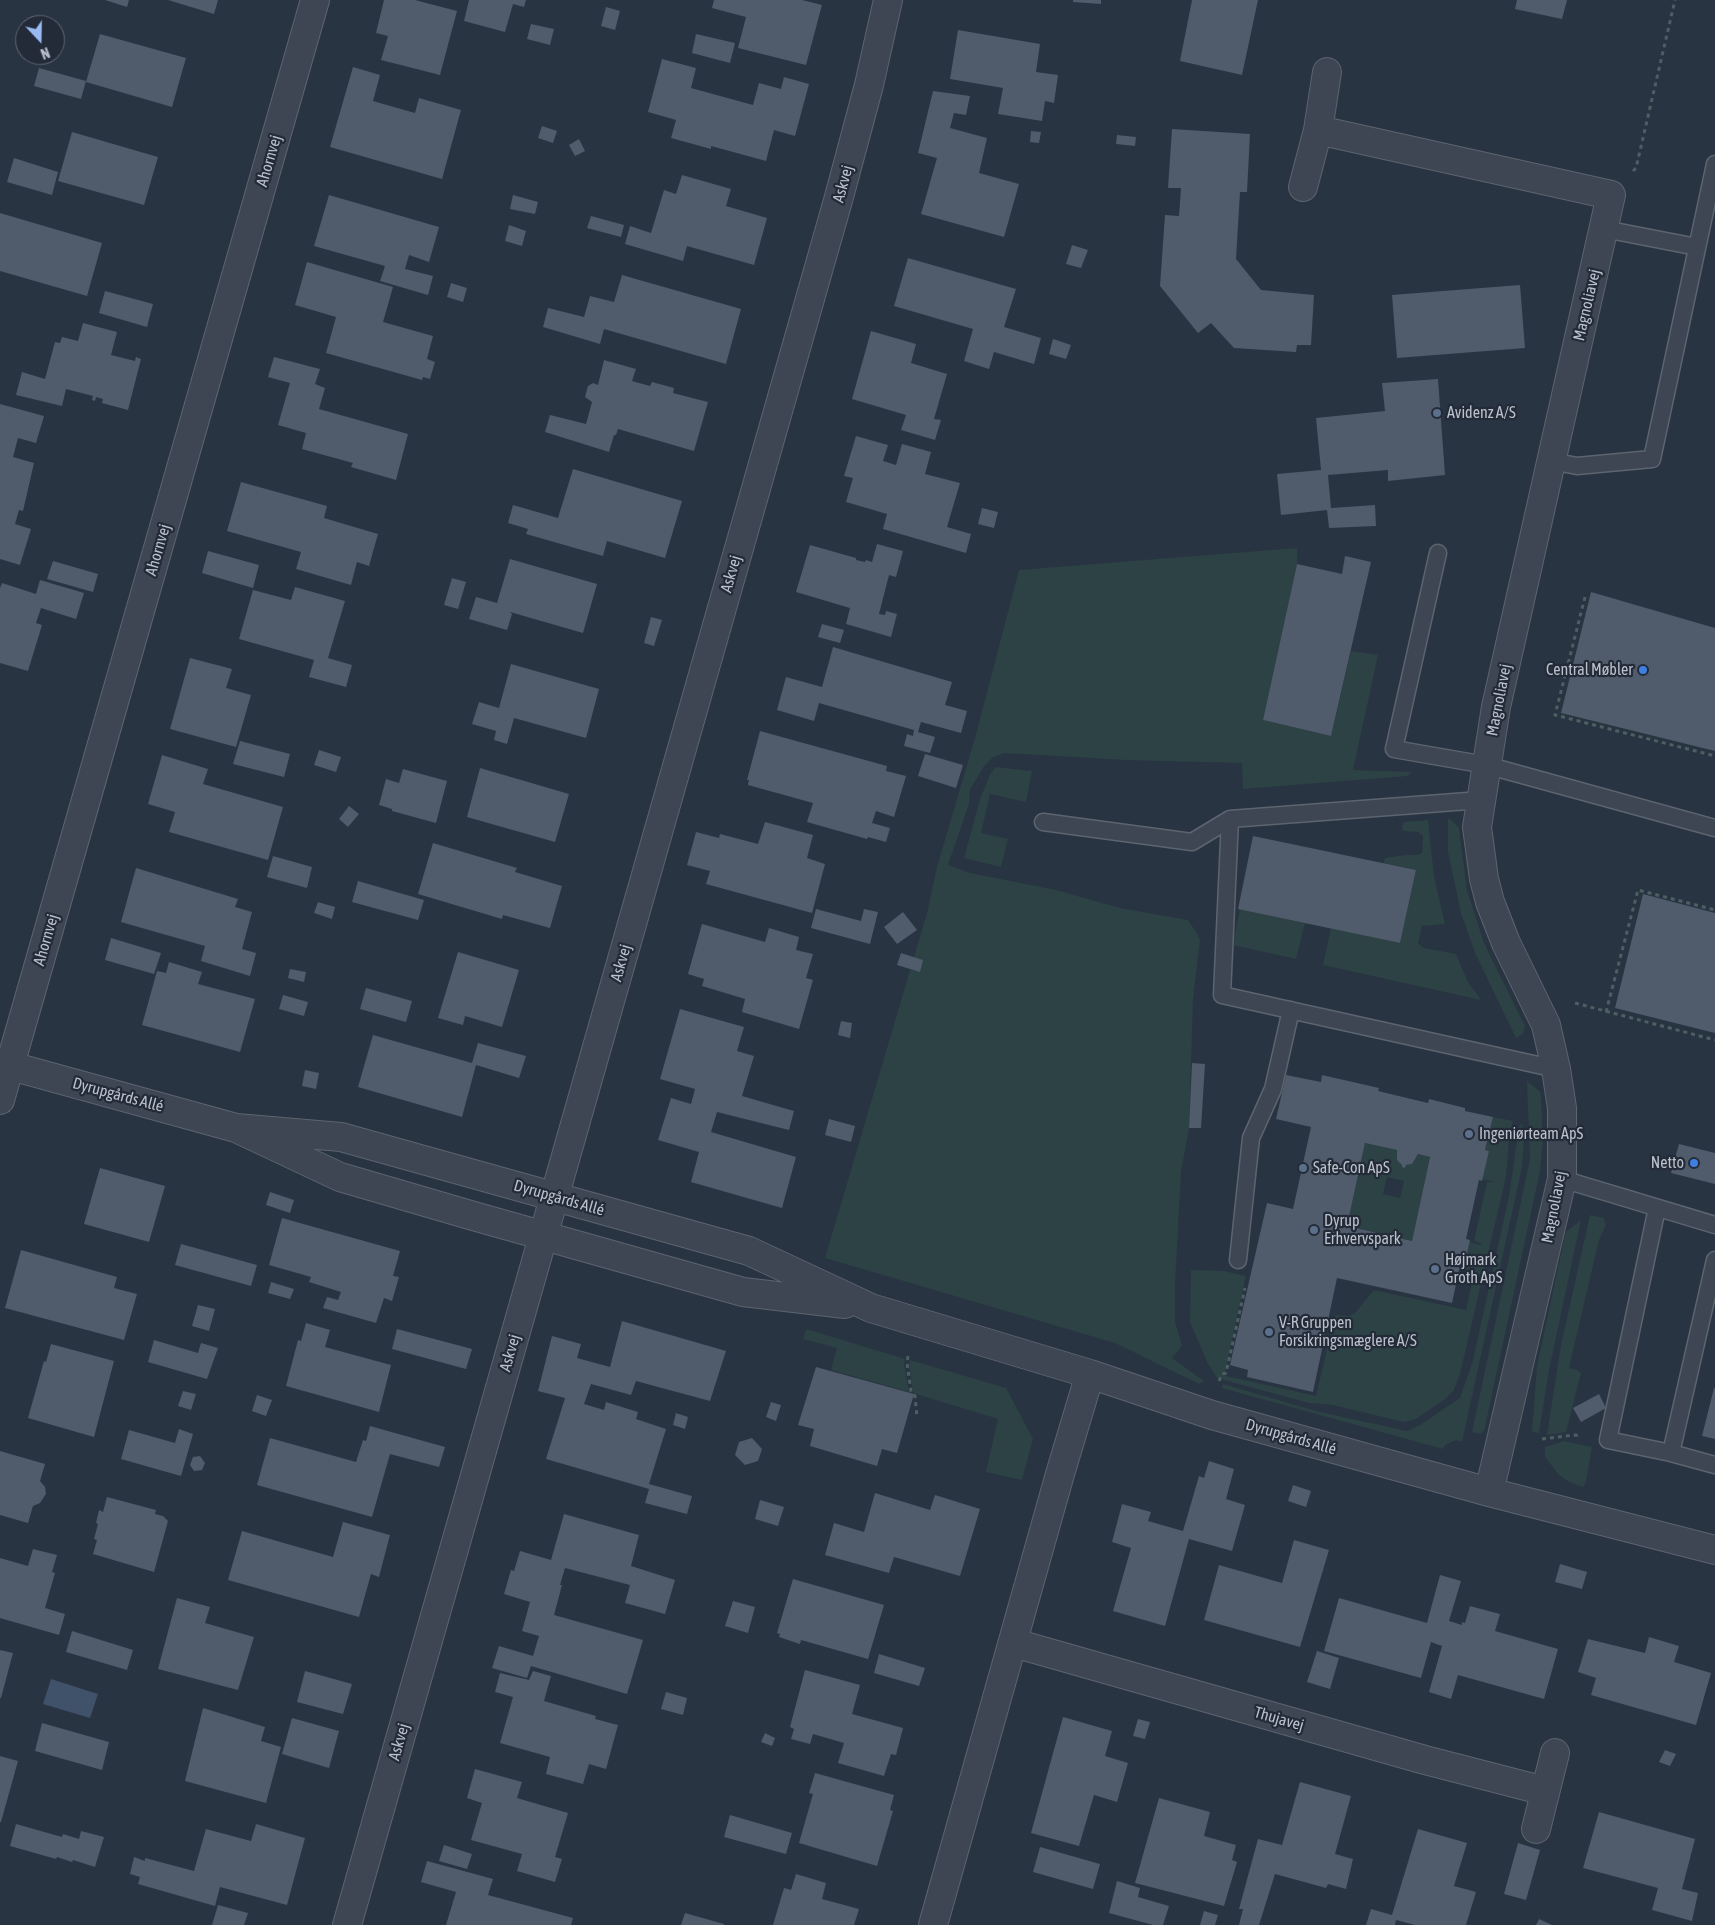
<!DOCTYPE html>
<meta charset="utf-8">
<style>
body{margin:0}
#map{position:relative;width:1715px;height:1925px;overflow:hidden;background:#293442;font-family:"Asap Condensed",sans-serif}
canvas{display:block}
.north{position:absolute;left:15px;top:15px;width:50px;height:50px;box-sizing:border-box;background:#222b37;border:1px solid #5f6773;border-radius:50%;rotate:159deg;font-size:14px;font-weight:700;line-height:20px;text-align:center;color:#bbc1cc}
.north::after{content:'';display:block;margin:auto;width:18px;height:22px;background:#99baf2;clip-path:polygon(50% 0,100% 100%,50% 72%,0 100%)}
</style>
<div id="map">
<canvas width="1715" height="1925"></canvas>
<div class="north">N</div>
</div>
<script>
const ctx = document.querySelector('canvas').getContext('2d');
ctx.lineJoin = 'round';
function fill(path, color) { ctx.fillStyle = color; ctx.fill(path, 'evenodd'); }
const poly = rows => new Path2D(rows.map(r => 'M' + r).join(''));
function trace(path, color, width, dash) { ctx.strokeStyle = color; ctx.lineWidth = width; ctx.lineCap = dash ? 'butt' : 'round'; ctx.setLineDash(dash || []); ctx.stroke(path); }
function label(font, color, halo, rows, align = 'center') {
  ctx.font = font + ' "Asap Condensed",sans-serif'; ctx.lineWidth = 4.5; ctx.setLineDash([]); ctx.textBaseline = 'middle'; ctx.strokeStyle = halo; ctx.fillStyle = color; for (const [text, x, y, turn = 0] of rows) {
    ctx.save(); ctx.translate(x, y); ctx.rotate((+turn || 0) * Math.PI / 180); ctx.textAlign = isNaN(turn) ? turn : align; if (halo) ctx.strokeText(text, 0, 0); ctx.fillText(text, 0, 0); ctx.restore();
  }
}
fill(poly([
 [1297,548,1297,564,1263,720,1331,736,1351,651,1378,655,1353,770,1413,772,1407,776,1243,789,1242,763,1126,760,1004,753,992,758,984,766,970,790,969,804,948,865,970,873,1056,890,1120,908,1188,920,1196,932,1200,940,1193,999,1189,1128,1181,1172,1175,1285,1175,1322,1182,1346,1172,1358,1204,1381,1199,1384,1115,1343,825,1258,927,913,937,867,975,738,1019,570],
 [995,767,1032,771,1026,802,990,794,981,833,1008,839,1001,867,964,858,980,799,990,775],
 [1448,819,1450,819,1459,828,1467,890,1484,943,1525,1026,1523,1034,1516,1038,1475,953,1461,913,1448,852],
 [1428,820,1434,877,1445,924,1422,926,1418,943,1424,948,1456,954,1468,982,1481,1000,1323,965,1331,928,1400,943,1416,870,1384,863,1385,858,1406,855,1417,855,1422,853,1423,836,1418,832,1403,831,1402,826,1404,822],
 [1240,909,1305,923,1296,959,1233,945],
 [1527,1081,1540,1092,1541,1096,1543,1141,1540,1171,1485,1427,1484,1431,1480,1434,1472,1432,1530,1159],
 [1493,1117,1513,1121,1509,1139,1506,1177,1460,1374,1454,1390,1445,1399,1416,1419,1404,1422,1333,1405,1309,1403,1217,1378,1208,1364,1190,1322,1191,1270,1224,1271,1246,1276,1225,1371,1226,1376,1316,1396,1335,1315,1349,1316,1355,1313,1374,1290,1466,1310,1474,1274,1463,1271,1469,1242,1481,1245,1481,1243,1474,1241,1487,1182,1495,1182,1482,1179,1489,1151,1485,1150],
 [1522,1123,1524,1141,1522,1167,1462,1442,1456,1440,1445,1445,1443,1449,1222,1388,1223,1384,1316,1411,1407,1431,1420,1425,1460,1398,1473,1360,1509,1196,1519,1127],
 [1365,1143,1397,1150,1397,1160,1405,1168,1406,1165,1412,1164,1418,1154,1430,1157,1412,1241,1347,1226],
 [1387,1177,1404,1181,1400,1198,1383,1194],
 [1590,1215,1604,1218,1606,1225,1599,1240,1569,1368,1577,1370,1581,1373,1566,1432,1547,1435,1561,1345],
 [1581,1220,1549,1370,1539,1433,1532,1432,1537,1366,1565,1235,1567,1231],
 [806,1329,905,1359,904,1364,909,1392,831,1370,837,1348,803,1339],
 [910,1360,1006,1388,1033,1439,1022,1480,986,1472,998,1419,913,1393,909,1365],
 [1564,1441,1592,1447,1586,1482,1583,1487,1569,1482,1559,1475,1545,1457,1545,1447]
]), '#2c4244');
fill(poly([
 [51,1679,98,1694,90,1718,43,1704]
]), '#40516a');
fill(poly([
 [105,0,129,0,127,7],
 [168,0,218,0,214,14],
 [384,0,415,0,457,11,440,75,381,60,388,36,376,33],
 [469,0,526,0,524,7,513,4,505,32,464,21],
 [714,0,802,0,822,5,806,65,738,48,746,17,712,8],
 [1073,0,1101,0,1101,4,1073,2],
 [1192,0,1258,0,1242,75,1180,61],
 [1517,0,1567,0,1562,19,1515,9],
 [606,7,620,11,615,30,601,26],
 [531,24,554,29,550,45,527,39],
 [958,30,1040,44,1036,72,1058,75,1054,103,1045,101,1042,121,998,114,1003,88,950,79],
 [100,34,186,58,172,107,86,82],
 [696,34,735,43,730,63,692,53],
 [662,59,696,68,691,88,753,105,759,83,781,89,784,77,809,84,795,136,774,130,766,161,711,146,711,149,671,138,676,120,648,112],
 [353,67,380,75,373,101,415,113,419,98,461,110,442,179,330,147],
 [39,68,86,81,81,99,34,86],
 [933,91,970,96,966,115,954,113,950,128,987,138,979,173,1019,184,1004,237,921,214,937,158,918,153],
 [542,126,557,131,553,143,538,138],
 [1172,129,1250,134,1247,192,1240,192,1236,259,1261,290,1314,295,1311,345,1297,345,1296,352,1234,348,1211,323,1198,333,1160,286,1165,215,1179,216,1181,188,1168,188],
 [1031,131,1041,132,1039,143,1030,142],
 [72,132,158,157,144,205,58,181],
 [1117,135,1136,137,1135,146,1116,144],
 [579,139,585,151,575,156,569,145],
 [14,158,58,172,52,195,7,182],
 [682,175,731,189,726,206,767,218,754,265,687,246,683,261,625,244,630,226,651,233,664,190,676,194],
 [329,195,439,227,429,262,409,255,405,269,433,276,428,295,380,281,385,266,314,246],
 [513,195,538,202,535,214,510,209],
 [0,213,102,243,87,296,0,271],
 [591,216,624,225,621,237,587,228],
 [509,225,526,231,522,246,505,241],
 [1072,245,1088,250,1081,268,1066,264],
 [908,258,1016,289,1004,327,1041,338,1034,364,994,352,989,369,964,361,973,329,894,306],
 [307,262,393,287,383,322,433,336,427,359,435,362,430,379,423,377,422,380,326,353,336,317,295,305],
 [622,275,741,309,726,364,604,329,600,344,543,327,548,308,584,317,590,296,614,302],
 [451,283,467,288,463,302,447,297],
 [1520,285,1525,348,1397,358,1392,295],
 [105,291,153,304,147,327,99,313],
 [83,323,117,332,111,355,135,361,136,357,141,359,128,410,102,403,103,399,96,397,95,401,92,400,93,396,66,389,62,406,16,395,22,372,45,379,55,342,60,343,62,337,78,341],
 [871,331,916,344,911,363,947,374,934,419,941,420,935,440,901,430,906,415,852,399],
 [1053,339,1071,345,1066,359,1049,354],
 [274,357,320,369,315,384,325,388,319,409,408,434,396,480,351,467,353,463,302,449,306,433,278,425,290,383,268,377],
 [604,360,636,369,632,381,650,386,652,382,674,388,673,393,708,402,694,451,618,429,616,435,614,435,609,452,545,432,550,415,586,424,592,402,585,397,588,386,593,383,598,385],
 [1438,379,1445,475,1388,481,1388,470,1328,475,1331,508,1375,505,1376,526,1329,528,1327,510,1281,515,1277,474,1321,470,1316,418,1385,411,1382,383],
 [0,404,44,416,36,443,18,438,13,457,34,463,23,511,19,510,15,524,31,529,20,565,0,559],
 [856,436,888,445,883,461,896,465,902,444,931,452,925,474,960,483,947,527,971,534,966,553,883,529,887,514,846,502,853,478,844,476],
 [573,469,682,501,665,558,607,541,603,556,526,534,528,529,508,523,513,505,558,518],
 [241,482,327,506,324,518,378,534,369,566,357,562,351,585,296,569,301,552,227,531],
 [982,508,998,512,994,528,978,524],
 [877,544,903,551,896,577,889,575,879,614,885,615,886,611,897,614,891,637,846,624,850,608,796,592,810,545,856,558,856,560,865,562,866,560,872,562],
 [208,551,259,565,253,588,202,573],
 [1345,556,1371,562,1331,736,1263,720,1297,564,1342,574],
 [510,559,597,584,583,633,510,612,512,614,507,630,469,619,476,597,497,603],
 [53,561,98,574,93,592,47,579],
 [452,578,466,582,458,609,444,605],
 [40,580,84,593,76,619,41,608,36,623,42,625,28,671,0,663,0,588,2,583,36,594],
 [295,587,345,601,328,658,352,665,346,687,309,677,314,660,239,639,253,590,291,600],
 [1591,592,1715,628,1715,751,1561,713],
 [651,617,662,620,654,646,644,643],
 [822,624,844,630,840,643,818,637],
 [833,647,952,682,945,705,967,711,961,733,921,722,918,732,935,737,930,753,904,746,907,734,913,736,914,730,819,703,814,721,777,710,786,677,822,687],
 [190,658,232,669,226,688,251,695,236,747,170,729],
 [511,664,599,689,586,738,514,718,507,744,494,740,496,731,472,724,479,702,499,708],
 [760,731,887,766,886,771,906,776,894,817,876,811,872,823,890,828,886,842,868,837,867,839,807,822,813,803,748,785,749,780,747,780],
 [240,741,290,754,284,777,233,764],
 [319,750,341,757,336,772,314,765],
 [925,754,963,765,956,788,918,776],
 [162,755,208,769,203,784,283,807,268,860,169,832,175,812,148,804],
 [480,768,569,794,555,842,467,817],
 [403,769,447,781,436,823,392,811,392,809,379,805,386,779,399,783],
 [349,806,359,814,348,827,339,819],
 [765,822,813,835,807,858,825,864,812,913,706,884,710,871,687,865,696,832,719,838,720,834,758,844],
 [1253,836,1416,870,1400,943,1238,909],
 [433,843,517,868,515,872,562,886,550,928,503,915,502,919,418,894],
 [273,856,312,867,307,888,267,877],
 [136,868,238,899,235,907,252,912,242,949,256,953,250,976,201,961,205,946,121,922],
 [358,881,424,900,418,920,352,902],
 [1643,894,1715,913,1715,1033,1615,1008],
 [318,902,335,907,332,919,314,913],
 [816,909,861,921,864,909,878,912,870,944,811,928],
 [903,912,917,930,897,944,884,927],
 [702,924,765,942,769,928,799,937,796,950,813,954,806,978,813,980,799,1029,742,1012,745,999,702,986,704,979,688,974],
 [111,938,161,953,154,974,105,960],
 [458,952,519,970,502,1027,465,1016,463,1025,438,1018],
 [901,953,923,960,920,972,897,965],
 [169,962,202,972,198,984,255,999,240,1052,142,1025,157,971,166,973],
 [290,969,306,972,304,982,288,978],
 [366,988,412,1001,406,1022,360,1009],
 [283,995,308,1002,304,1016,279,1009],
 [680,1009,744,1027,737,1051,754,1056,742,1096,794,1111,789,1130,717,1112,711,1132,796,1157,782,1208,691,1182,699,1152,658,1140,671,1098,691,1104,695,1089,660,1079],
 [841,1021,852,1023,850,1038,838,1035],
 [373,1035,472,1063,478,1043,526,1056,519,1078,476,1065,462,1117,358,1087],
 [1192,1063,1205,1064,1201,1128,1189,1128],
 [305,1070,319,1073,316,1089,302,1086],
 [1286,1075,1321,1082,1322,1075,1379,1088,1378,1091,1428,1103,1429,1099,1465,1108,1465,1111,1493,1117,1485,1150,1489,1151,1482,1181,1479,1180,1466,1239,1470,1240,1463,1271,1459,1270,1452,1303,1337,1278,1313,1392,1247,1377,1248,1370,1230,1365,1267,1203,1293,1209,1311,1127,1276,1119],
 [1365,1143,1397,1150,1397,1160,1402,1165,1402,1167,1405,1168,1406,1165,1412,1164,1418,1154,1430,1157,1412,1241,1347,1226],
 [829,1119,855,1126,851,1142,825,1135],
 [1679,1144,1715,1153,1715,1184,1671,1173],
 [100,1168,165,1186,149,1242,84,1224],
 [270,1192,294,1200,290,1213,266,1205],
 [282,1218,400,1251,393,1276,399,1277,392,1301,384,1298,376,1323,323,1308,327,1297,338,1300,341,1292,309,1282,311,1277,269,1265],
 [181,1244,257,1265,251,1286,175,1265],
 [21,1250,117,1277,114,1288,137,1294,124,1340,5,1308],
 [271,1282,294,1289,290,1299,268,1293],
 [198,1305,215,1309,209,1331,192,1326],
 [622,1321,726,1351,710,1401,636,1381,631,1395,591,1384,584,1404,604,1410,606,1402,638,1412,636,1419,666,1429,649,1484,692,1496,687,1514,645,1503,649,1489,546,1459,565,1398,538,1391,552,1336,581,1344,577,1358,610,1367],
 [306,1323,330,1330,325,1347,391,1365,379,1412,286,1386,298,1340,301,1341],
 [397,1329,472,1349,466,1369,392,1349],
 [154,1340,198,1353,201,1343,218,1348,207,1379,148,1362],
 [51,1344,114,1361,94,1437,28,1418,44,1361,46,1362],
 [816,1367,914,1394,897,1453,882,1449,877,1466,810,1446,814,1429,798,1425],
 [1714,1388,1715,1388,1715,1439,1702,1436],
 [183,1391,196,1394,191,1410,178,1406],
 [1599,1394,1606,1408,1581,1422,1573,1408],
 [257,1395,272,1400,266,1416,252,1411],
 [771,1402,781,1405,776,1421,766,1417],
 [676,1413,688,1417,685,1429,673,1425],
 [370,1426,445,1447,439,1467,390,1454,372,1517,257,1485,270,1438,356,1462,363,1440,366,1441],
 [179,1429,193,1434,181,1476,121,1459,129,1430,175,1443],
 [752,1438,762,1449,758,1461,745,1465,735,1455,739,1442],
 [0,1451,45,1464,40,1481,45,1487,46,1494,40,1503,33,1506,28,1523,0,1515],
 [200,1456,205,1463,202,1470,194,1471,190,1465,193,1457],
 [1209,1461,1234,1469,1226,1499,1245,1505,1232,1551,1189,1539,1165,1626,1113,1611,1131,1548,1112,1542,1122,1504,1151,1512,1148,1521,1183,1531,1199,1476,1204,1478],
 [1293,1485,1311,1491,1306,1507,1288,1501],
 [875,1493,930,1510,935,1495,980,1509,960,1576,894,1557,889,1573,825,1555,834,1523,864,1532],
 [107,1497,156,1510,155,1514,163,1516,168,1521,154,1572,93,1554,97,1540,94,1539,98,1524,96,1523,99,1510,103,1512],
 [760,1500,784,1507,778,1526,755,1519],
 [564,1514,639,1535,631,1566,675,1580,665,1614,625,1603,630,1585,565,1568,560,1585,562,1585,554,1615,643,1640,627,1694,531,1666,527,1678,492,1668,499,1646,533,1656,539,1636,522,1631,530,1602,504,1594,511,1570,514,1571,520,1551,551,1560],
 [343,1522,390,1535,379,1577,371,1574,359,1617,228,1580,242,1531,333,1557],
 [1294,1540,1329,1550,1300,1647,1204,1620,1219,1565,1282,1583],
 [33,1549,57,1555,52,1572,55,1573,45,1608,65,1614,59,1635,0,1618,0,1558,28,1566],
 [1560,1564,1587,1572,1582,1589,1555,1582],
 [1440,1575,1461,1581,1449,1621,1462,1625,1462,1622,1465,1623,1470,1606,1500,1614,1495,1631,1558,1649,1544,1699,1458,1675,1451,1699,1429,1692,1442,1646,1431,1642,1421,1678,1324,1651,1339,1598,1427,1623],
 [793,1579,884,1605,868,1659,801,1640,800,1644,779,1637,780,1634,777,1633],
 [177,1598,210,1607,205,1623,254,1637,238,1690,158,1669],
 [733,1601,755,1607,748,1633,725,1626],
 [72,1631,133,1650,127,1670,66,1652],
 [1649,1637,1679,1646,1674,1662,1711,1673,1696,1725,1591,1695,1596,1678,1578,1672,1588,1639,1645,1653],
 [0,1650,13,1653,1,1698,0,1698],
 [1317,1651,1339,1658,1330,1689,1307,1682],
 [879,1654,925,1668,919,1686,874,1673],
 [805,1670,860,1685,852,1714,903,1728,896,1755,891,1754,884,1776,838,1763,844,1743,813,1734,810,1744,791,1739,794,1729,790,1727],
 [305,1671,352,1684,343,1714,297,1702],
 [533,1671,551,1676,544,1701,596,1716,595,1719,618,1725,606,1769,589,1764,583,1784,546,1774,550,1757,500,1743,513,1697,495,1692,500,1673,529,1680],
 [666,1692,687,1698,683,1715,661,1709],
 [203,1708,265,1727,261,1741,281,1747,266,1803,185,1781],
 [1063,1717,1112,1731,1105,1756,1128,1763,1117,1802,1094,1795,1079,1846,1031,1833],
 [292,1718,339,1731,329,1768,282,1754],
 [1138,1719,1150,1722,1145,1739,1133,1736],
 [42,1723,109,1742,102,1770,35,1751],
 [765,1733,775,1738,772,1746,761,1742],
 [1665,1750,1676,1754,1670,1766,1659,1762],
 [0,1756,18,1761,1,1822,0,1822],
 [475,1769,522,1782,517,1798,568,1813,555,1857,562,1859,555,1882,517,1871,522,1854,471,1840,482,1803,467,1798],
 [815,1773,894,1795,890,1810,893,1811,877,1866,799,1843,813,1794,809,1793],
 [1300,1782,1351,1796,1335,1854,1353,1859,1346,1889,1328,1884,1326,1888,1275,1874,1259,1925,1239,1925,1243,1909,1239,1909,1258,1839,1282,1845],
 [1159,1798,1210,1812,1204,1836,1236,1845,1232,1860,1237,1862,1224,1906,1135,1883],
 [1599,1812,1695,1839,1682,1889,1698,1893,1692,1921,1652,1910,1658,1888,1583,1868],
 [730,1815,792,1833,786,1854,724,1837],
 [16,1824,62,1837,63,1834,79,1839,81,1831,104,1837,95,1867,73,1860,72,1862,57,1857,56,1859,10,1846],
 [256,1824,305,1838,287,1905,220,1887,215,1906,138,1884,140,1877,130,1874,134,1857,145,1861,145,1858,194,1871,206,1829,251,1841],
 [1418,1829,1467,1843,1454,1886,1476,1892,1466,1925,1415,1925,1396,1920,1395,1925,1366,1925,1371,1909,1392,1915],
 [1518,1843,1540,1850,1526,1900,1504,1894],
 [444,1845,472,1854,467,1869,439,1861],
 [1040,1847,1100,1864,1093,1889,1033,1872],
 [427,1861,493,1879,488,1895,573,1918,571,1925,446,1925,456,1892,421,1882],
 [796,1874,826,1883,822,1899,859,1909,854,1925,773,1925,784,1888,791,1890],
 [1117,1881,1140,1888,1138,1897,1169,1906,1163,1925,1153,1925,1109,1913],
 [218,1905,248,1913,244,1925,212,1925],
 [1204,1911,1218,1915,1215,1925,1200,1925],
 [685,1913,724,1924,724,1925,681,1925],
 [1539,1919,1552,1925,1536,1925]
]), '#505b6b');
const service = poly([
 [1604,229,1697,247],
 [1551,461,1577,466,1652,459,1715,164],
 [1438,553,1394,749,1486,765,1715,828],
 [1230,819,1222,995,1556,1069],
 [1043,822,1192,842,1230,819,1481,800],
 [1562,1179,1715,1225],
 [1657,1208,1608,1440,1671,1453],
 [1238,1260,1251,1138,1273,1089,1291,1010],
 [1715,1260,1671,1453,1715,1465]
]);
const minor = poly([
 [1318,130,1611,195,1496,707,1477,827,1484,879,1490,902,1506,943,1546,1025,1556,1069,1562,1108,1562,1179,1489,1492],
 [1303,187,1318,130,1327,72],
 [0,1063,236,1128,340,1177,470,1215,743,1292,845,1304],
 [0,1100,315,0],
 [236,1128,341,1137,749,1251,871,1308,1090,1374,1212,1415,1489,1492,1715,1550],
 [1014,1643,1425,1760,1545,1791],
 [1536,1829,1555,1753],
 [347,1925,839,197,869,85,888,0],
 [933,1925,1060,1474,1090,1374]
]);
trace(service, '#5c646f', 19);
trace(minor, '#5c646f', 30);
trace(poly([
 [1633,171,1636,168,1675,0],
 [1585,597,1555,715,1715,756],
 [1575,1003,1715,1040],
 [1606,1012,1638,890,1715,910],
 [908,1356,907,1363,911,1391,915,1396,917,1417],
 [1219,1381,1222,1374,1226,1373,1245,1288],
 [1542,1439,1575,1435,1581,1436]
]), '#4c5f62', 3, [4, 4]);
trace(service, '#3d4652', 16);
trace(minor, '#3d4652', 28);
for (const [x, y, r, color] of [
 [1437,413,5,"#5c6f8a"],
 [1643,670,5,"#3f7fe0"],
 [1469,1134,5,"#5c6f8a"],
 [1694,1163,5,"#3f7fe0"],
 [1303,1168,5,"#5c6f8a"],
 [1314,1230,5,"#5c6f8a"],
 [1435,1269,5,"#5c6f8a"],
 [1269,1332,5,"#5c6f8a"]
]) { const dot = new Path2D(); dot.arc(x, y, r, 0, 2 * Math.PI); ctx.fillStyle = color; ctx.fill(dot); trace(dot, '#222b37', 2); }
label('16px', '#bbc1cc', '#222b37', [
 ["Ahornvej",269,161,-74],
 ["Askvej",843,184,-75],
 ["Magnoliavej",1587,305,-77],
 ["Ahornvej",158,550,-74],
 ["Askvej",731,574,-74],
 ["Magnoliavej",1499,700,-79],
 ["Ahornvej",46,940,-74],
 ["Askvej",621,963,-74],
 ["Dyrupgårds Allé",118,1095,15],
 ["Dyrupgårds Allé",559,1198,16],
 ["Magnoliavej",1554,1207,-79],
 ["Askvej",510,1353,-74],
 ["Dyrupgårds Allé",1291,1437,16],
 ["Thujavej",1279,1719,16],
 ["Askvej",399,1742,-74]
]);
label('16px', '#bbc1cc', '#222b37', [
 ["Avidenz A/S",1447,413],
 ["Central Møbler",1633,670,"right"],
 ["Ingeniørteam ApS",1479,1134],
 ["Netto",1684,1163,"right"],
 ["Safe-Con ApS",1313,1168],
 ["Dyrup",1324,1221],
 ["Erhvervspark",1324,1239],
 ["Højmark",1445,1260],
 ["Groth ApS",1445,1278],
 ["V-R Gruppen",1279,1323],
 ["Forsikringsmæglere A/S",1279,1341]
], 'left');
</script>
